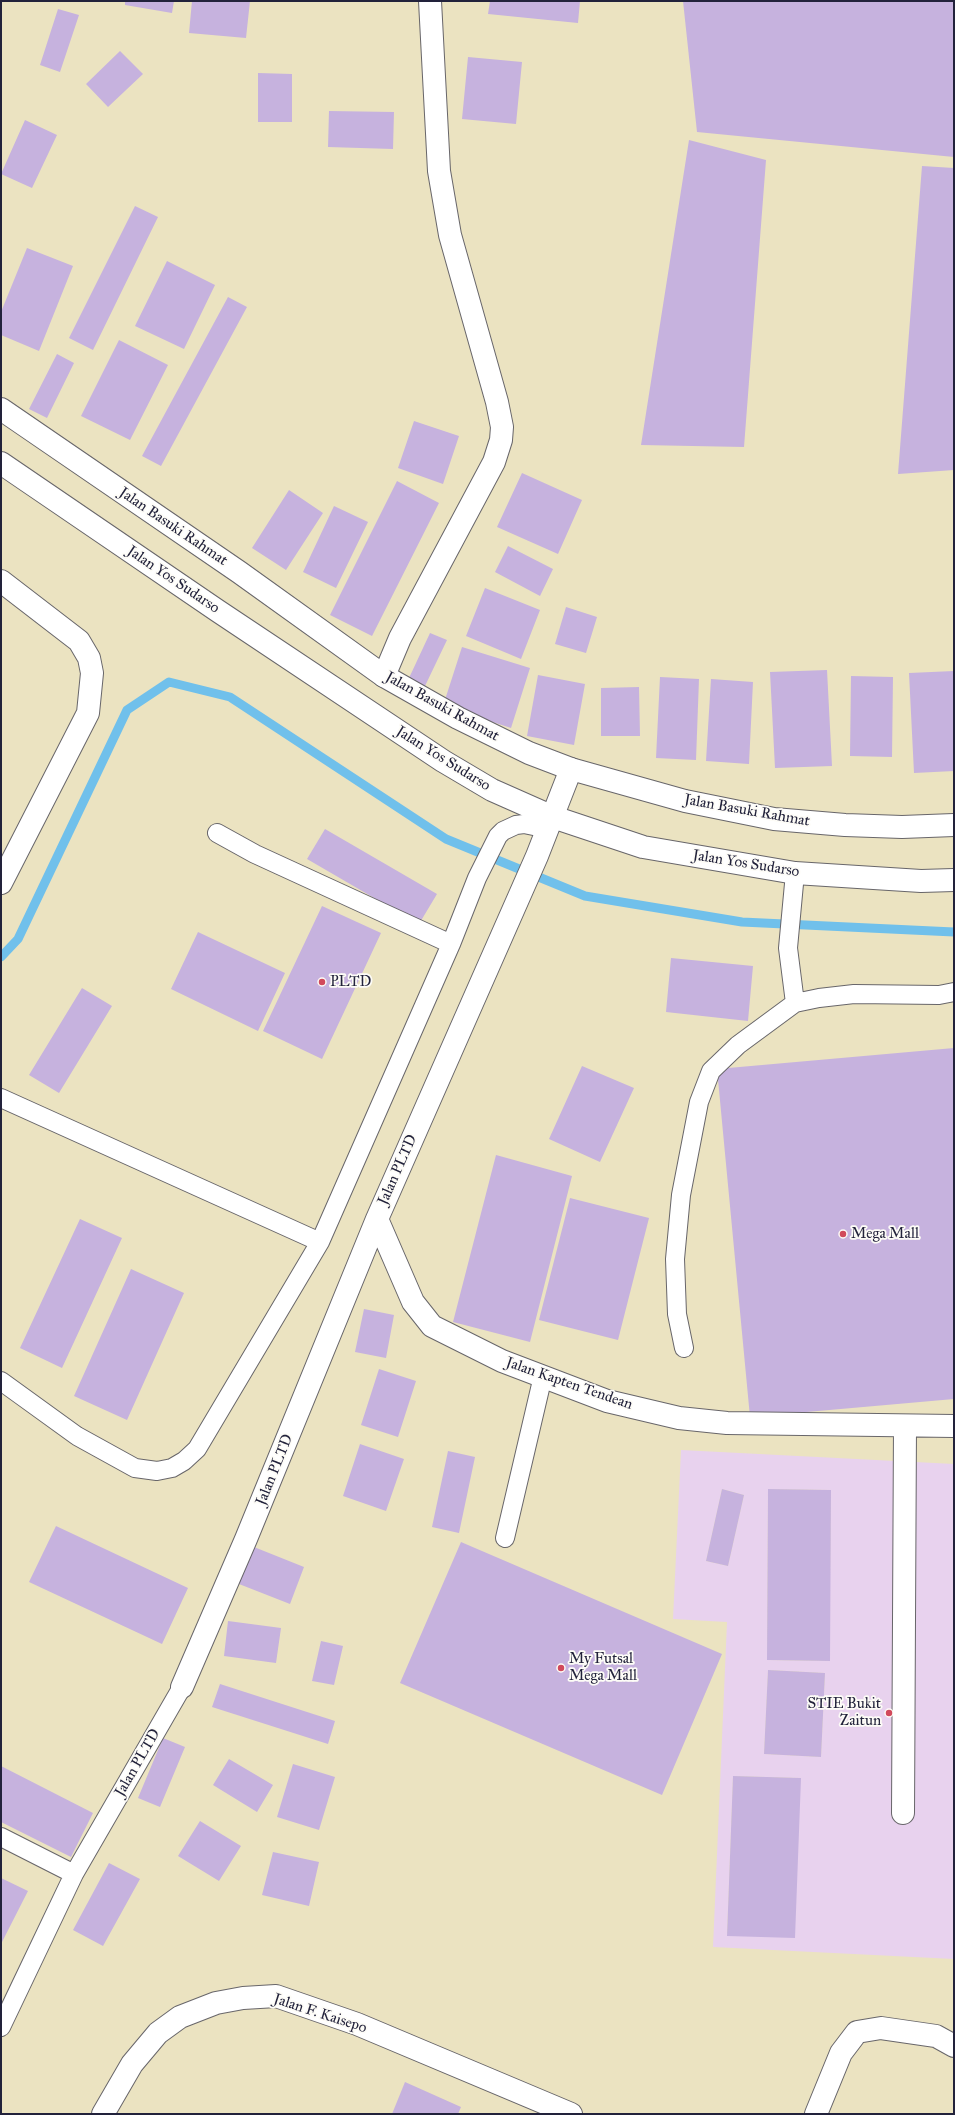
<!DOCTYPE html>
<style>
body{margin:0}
#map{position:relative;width:955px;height:2115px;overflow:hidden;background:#ebe3c1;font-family:"IM FELL Great Primer",serif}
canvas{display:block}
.frame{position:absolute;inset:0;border:2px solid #22223b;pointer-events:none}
</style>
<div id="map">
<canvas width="955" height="2115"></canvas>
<div class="frame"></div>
</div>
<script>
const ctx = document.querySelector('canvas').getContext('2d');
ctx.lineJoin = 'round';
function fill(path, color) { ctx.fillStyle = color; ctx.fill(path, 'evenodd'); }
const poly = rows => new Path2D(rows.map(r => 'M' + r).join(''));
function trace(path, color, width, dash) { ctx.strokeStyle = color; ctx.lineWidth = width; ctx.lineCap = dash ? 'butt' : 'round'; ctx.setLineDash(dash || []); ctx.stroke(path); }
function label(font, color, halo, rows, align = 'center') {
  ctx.font = font + ' "IM FELL Great Primer",serif'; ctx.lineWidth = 3.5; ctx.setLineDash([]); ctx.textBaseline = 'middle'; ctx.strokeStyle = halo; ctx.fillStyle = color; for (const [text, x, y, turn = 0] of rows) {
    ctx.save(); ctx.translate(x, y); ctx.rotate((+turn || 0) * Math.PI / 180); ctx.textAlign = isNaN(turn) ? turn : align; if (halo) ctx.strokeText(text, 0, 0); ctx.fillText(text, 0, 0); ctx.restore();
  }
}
fill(poly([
 [681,1450,954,1464,954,1959,713,1947,727,1622,673,1619],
 [722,1489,744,1495,728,1566,706,1561],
 [768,1489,831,1490,829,1661,767,1660],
 [768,1670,825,1673,821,1757,764,1754],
 [733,1776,800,1778,727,1936,727,1935]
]), '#e8d2ee');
trace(poly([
 [1,957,18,939,127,710,169,682,230,697,446,839,585,896,742,922,954,932]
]), '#70c0eb', 9);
fill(poly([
 [125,1,174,1,172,13,125,5],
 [192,1,250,1,246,38,189,33],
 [490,1,580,1,578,23,488,14],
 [683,1,954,1,954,157,697,132],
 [58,9,79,15,60,72,40,65],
 [120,51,143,74,108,107,86,84],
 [468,57,522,62,516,124,462,119],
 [258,73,292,74,292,122,258,122],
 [329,111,394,112,393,149,328,147],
 [25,120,57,135,32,188,1,174],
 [689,140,766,160,744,447,641,445],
 [922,166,954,168,954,470,898,474],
 [135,206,158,217,93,350,69,338],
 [27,248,73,266,39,351,1,335,1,312],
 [167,261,215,285,184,349,135,326],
 [228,297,247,307,161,466,142,456],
 [119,340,168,365,130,440,81,416],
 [57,354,74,363,47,418,29,409],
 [414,421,459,436,443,484,398,468],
 [522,473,582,500,558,554,497,527],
 [397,481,439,503,372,636,330,615],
 [289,490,323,513,286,570,252,548],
 [334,506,368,522,336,588,303,572],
 [508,546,553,569,540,596,495,572],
 [485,588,540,610,521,659,466,636],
 [566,607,597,617,586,653,555,644],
 [430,633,447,640,425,686,409,678],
 [462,647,530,668,511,728,443,706],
 [827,670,832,766,775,768,770,672],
 [954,671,954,771,914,773,909,673],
 [538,675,585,684,574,745,527,736],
 [851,676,893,677,892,757,850,756],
 [660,677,699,679,696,760,656,758],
 [711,679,753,682,749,764,706,761],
 [639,687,640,736,601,736,601,688],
 [325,829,437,894,419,924,307,859],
 [322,906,381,933,322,1059,263,1031],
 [198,932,285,973,258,1031,171,989],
 [671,958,753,966,748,1021,666,1012],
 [82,988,112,1006,59,1093,29,1075],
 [954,1048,954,1399,750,1417,717,1069],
 [582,1066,634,1088,600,1162,549,1139],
 [496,1155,572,1176,530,1342,453,1322],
 [570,1198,649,1218,618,1340,539,1320],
 [80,1219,122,1238,62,1368,20,1348],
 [131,1269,184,1293,127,1420,74,1396],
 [364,1309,394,1315,386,1358,355,1352],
 [379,1369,416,1381,398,1437,361,1425],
 [360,1444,404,1459,386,1511,343,1496],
 [448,1451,475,1457,459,1533,432,1527],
 [722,1489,744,1495,728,1566,706,1561],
 [768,1489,831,1490,830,1661,767,1660],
 [56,1526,188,1588,162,1644,29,1582],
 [461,1542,722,1654,662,1795,400,1683],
 [254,1547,304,1567,290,1604,239,1584],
 [228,1621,281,1628,276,1663,224,1656],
 [321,1641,343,1646,334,1685,312,1681],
 [768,1670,825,1673,821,1757,764,1754],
 [220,1684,335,1721,328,1744,212,1707],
 [163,1738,185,1747,160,1807,138,1798],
 [229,1759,273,1785,257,1812,213,1785],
 [293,1764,335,1777,319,1830,277,1817],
 [1,1766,93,1813,71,1857,1,1822],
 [733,1776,801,1778,795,1938,727,1936],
 [200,1821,241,1846,219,1881,178,1856],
 [273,1852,319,1862,309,1906,262,1895],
 [109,1863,140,1879,103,1946,73,1930],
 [1,1878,28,1891,1,1944],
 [405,2082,461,2107,458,2114,392,2114]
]), '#c6b2de');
const service = poly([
 [217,833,255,854,451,944],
 [795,873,788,948,795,1003],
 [1,1098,320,1242],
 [684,1348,677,1314,675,1259,681,1195,699,1102,711,1071,738,1045,795,1003,819,998,854,994,939,995,954,992],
 [1,1381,77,1436,135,1468,157,1471,172,1468,184,1461,197,1449,320,1242,451,944,477,878,498,836,503,831,516,825,524,824,548,829],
 [505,1538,543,1376],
 [1,1837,74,1874],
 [1,2027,74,1874,182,1687]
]);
const minor = poly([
 [1,581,79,641,89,658,92,673,88,713,1,883],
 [384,676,400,638,494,462,501,440,502,427,497,402,450,235,439,171,430,1],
 [377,1219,413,1302,432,1326,502,1361,607,1401,679,1418,727,1423,954,1426],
 [182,1687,246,1539,377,1219,537,856,571,769],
 [903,1813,905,1426],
 [816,2114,841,2053,857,2032,881,2028,936,2036,954,2046]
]);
const tertiary = poly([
 [103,2114,132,2064,158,2033,180,2017,216,2003,243,1998,276,1996,357,2024,571,2114]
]);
const trunk = poly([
 [1,409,239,572,384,676,458,718,529,753,571,769,685,801,774,819,845,825,902,827,954,825],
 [1,463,218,611,443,761,492,790,553,817,643,847,795,873,921,881,954,880]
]);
trace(service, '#68666a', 20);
trace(minor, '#68666a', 24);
trace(tertiary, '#68666a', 24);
trace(trunk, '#68666a', 24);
trace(service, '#fff', 18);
trace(minor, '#fff', 22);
trace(tertiary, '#fff', 22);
trace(trunk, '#fff', 22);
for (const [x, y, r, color] of [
 [322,982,4,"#d1495b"],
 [843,1234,4,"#d1495b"],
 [561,1668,4,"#d1495b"],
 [889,1713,4,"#d1495b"]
]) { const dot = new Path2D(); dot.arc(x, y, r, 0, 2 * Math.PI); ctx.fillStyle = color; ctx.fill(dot); trace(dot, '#fdfcf7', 1.5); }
label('15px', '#22223b', '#fdfcf7', [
 ["Jalan Basuki Rahmat",173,527,34],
 ["Jalan Yos Sudarso",173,580,34],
 ["Jalan Basuki Rahmat",442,707,29],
 ["Jalan Yos Sudarso",443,759,32],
 ["Jalan Basuki Rahmat",747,811,10],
 ["Jalan Yos Sudarso",746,864,9],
 ["Jalan PLTD",398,1170,-66],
 ["Jalan Kapten Tendean",569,1384,19],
 ["Jalan PLTD",275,1470,-68],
 ["Jalan PLTD",138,1763,-60],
 ["Jalan F. Kaisepo",320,2014,18]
]);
label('15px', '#22223b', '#fdfcf7', [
 ["PLTD",330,982],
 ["Mega Mall",851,1234],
 ["My Futsal",569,1659],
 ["Mega Mall",569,1676],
 ["STIE Bukit",881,1704,"right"],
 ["Zaitun",881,1721,"right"]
], 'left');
</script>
